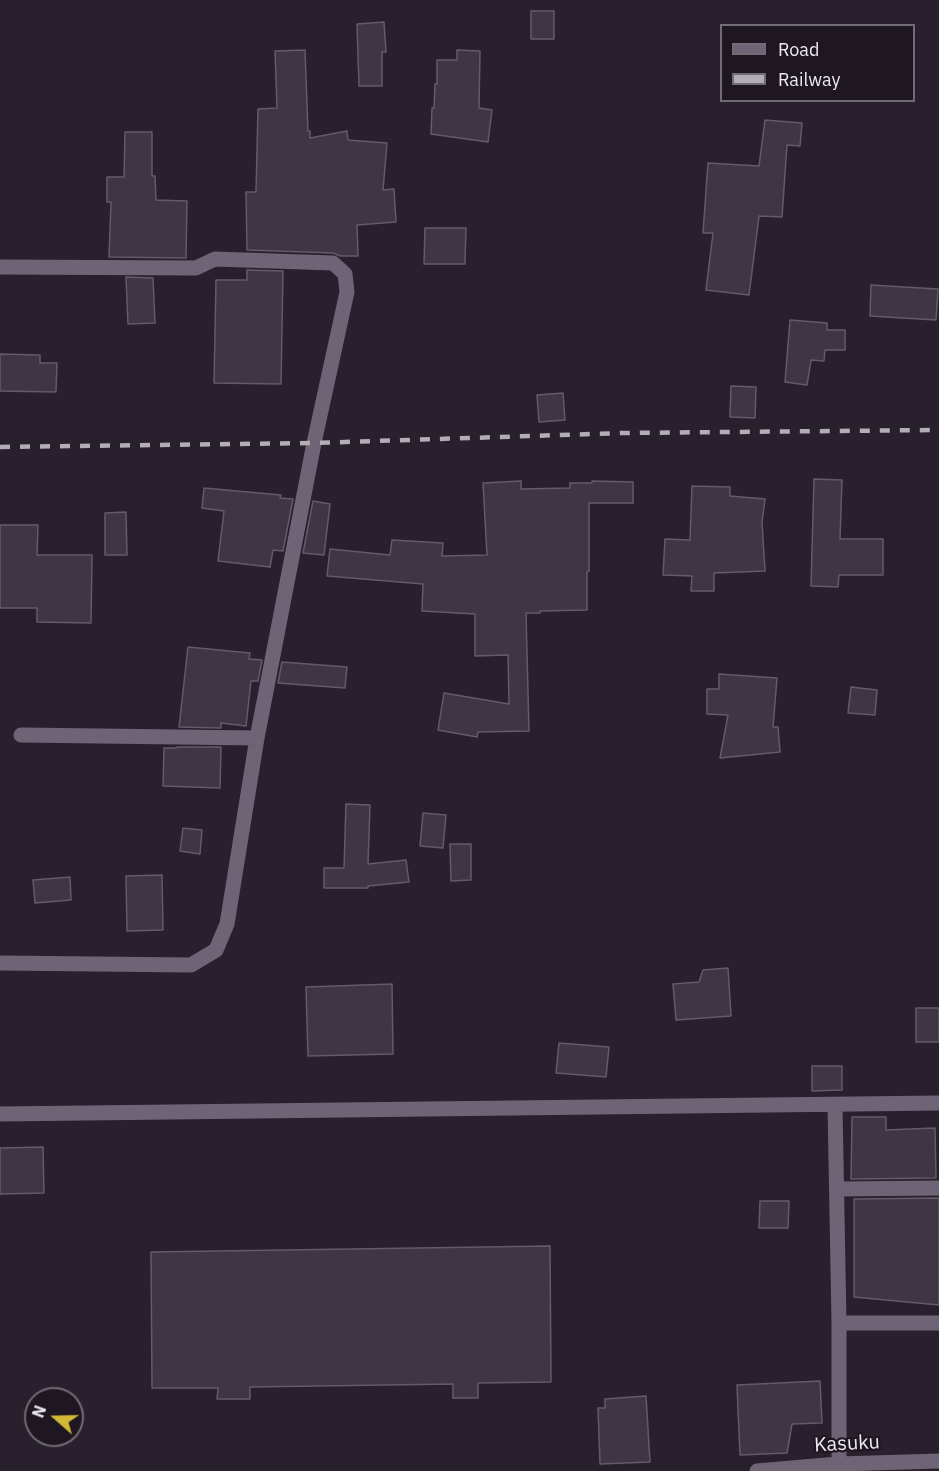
<!DOCTYPE html>
<style>
body{margin:0}
#map{position:relative;width:939px;height:1471px;overflow:hidden;background:#28202c;font-family:"IBM Plex Sans",sans-serif}
canvas{display:block}
.legend{position:absolute;left:720px;top:24px;width:195px;height:78px;box-sizing:border-box;background:#1e1722;border:2px solid #716b75;margin:0;padding:8px 10px;list-style:none;font-size:18px;color:#eee9f1}
.legend li{display:flex;align-items:center;gap:12px;height:30px}
.legend b{width:30px;border:2px solid #716b75}
.north{position:absolute;left:24px;top:1387px;width:60px;height:60px;box-sizing:border-box;background:#1e1722;border:2px solid #716b75;border-radius:50%;rotate:290deg;font-size:16px;font-weight:700;line-height:24px;text-align:center;color:#eee9f1}
.north::after{content:'';display:block;margin:auto;width:21px;height:27px;background:#d0b736;clip-path:polygon(50% 0,100% 100%,50% 72%,0 100%)}
</style>
<div id="map">
<canvas width="939" height="1471"></canvas>
<ul class="legend">
<li><b style="height:8px;background:#6f6476"></b>Road</li>
<li><b style="height:8px;background:#b3adb6"></b>Railway</li>
</ul>
<div class="north">N</div>
</div>
<script>
const ctx = document.querySelector('canvas').getContext('2d');
ctx.lineJoin = 'round';
function fill(path, color) { ctx.fillStyle = color; ctx.fill(path, 'evenodd'); }
const poly = rows => new Path2D(rows.map(r => 'M' + r).join(''));
function trace(path, color, width, dash) { ctx.strokeStyle = color; ctx.lineWidth = width; ctx.lineCap = dash ? 'butt' : 'round'; ctx.setLineDash(dash || []); ctx.stroke(path); }
function label(font, color, halo, rows, align = 'center') {
  ctx.font = font + ' "IBM Plex Sans",sans-serif'; ctx.lineWidth = 4.5; ctx.setLineDash([]); ctx.textBaseline = 'middle'; ctx.strokeStyle = halo; ctx.fillStyle = color; for (const [text, x, y, turn = 0] of rows) {
    ctx.save(); ctx.translate(x, y); ctx.rotate((+turn || 0) * Math.PI / 180); ctx.textAlign = isNaN(turn) ? turn : align; if (halo) ctx.strokeText(text, 0, 0); ctx.fillText(text, 0, 0); ctx.restore();
  }
}
const building = poly([
 [531,11,554,11,554,39,531,39,531,11],
 [384,22,386,52,382,52,382,86,359,86,357,24,384,22],
 [305,50,308,131,310,131,310,138,347,131,348,140,387,143,383,190,394,189,396,222,357,225,358,256,340,256,333,253,247,250,246,192,256,192,258,109,277,108,275,51,305,50],
 [457,50,480,51,479,108,492,110,488,142,431,134,432,108,434,108,435,84,437,84,437,60,457,60,457,50],
 [765,120,802,123,800,146,787,145,782,217,759,216,749,295,706,290,713,233,703,233,708,163,759,166,765,120],
 [125,132,152,132,152,176,155,176,156,200,187,201,186,258,109,257,111,202,107,202,107,177,124,177,125,132],
 [425,228,466,228,465,264,424,264,425,228],
 [247,270,283,271,281,384,214,383,216,280,247,280,247,270],
 [126,277,153,278,155,323,128,324,126,277],
 [871,285,938,289,936,320,870,316,871,285],
 [790,320,827,323,827,330,845,330,845,350,825,350,824,361,811,360,807,385,785,382,790,320],
 [0,354,40,355,40,363,57,363,56,392,0,391,0,354],
 [731,386,756,387,755,418,730,417,731,386],
 [563,393,565,420,539,422,537,395,563,393],
 [814,479,842,480,840,539,883,539,883,575,839,575,838,587,811,586,814,479],
 [521,481,521,489,570,488,570,483,592,483,592,481,633,482,633,503,589,503,589,571,587,572,587,610,540,611,540,613,526,613,529,731,478,732,477,737,438,730,444,693,509,704,508,655,475,656,475,614,422,611,423,584,327,576,330,549,390,555,392,540,443,543,442,556,487,555,483,483,521,481],
 [692,486,730,487,730,496,765,499,762,522,765,571,714,573,714,591,691,591,692,576,663,575,665,539,690,540,692,486],
 [204,488,281,495,280,498,293,499,283,551,273,550,270,567,218,561,224,511,202,508,204,488],
 [313,501,330,504,324,555,303,553,313,501],
 [126,512,127,555,105,555,105,513,126,512],
 [0,525,38,525,37,555,92,555,91,623,37,622,37,608,0,608,0,525],
 [188,647,250,653,249,659,262,660,258,681,251,681,246,726,221,723,221,728,179,727,188,647],
 [282,662,347,667,345,688,278,683,282,662],
 [719,674,777,678,773,727,778,727,780,752,720,758,728,715,707,714,707,689,719,689,719,674],
 [851,687,877,690,875,715,848,713,851,687],
 [177,747,221,747,220,788,163,786,164,748,176,748,177,747],
 [346,804,370,805,368,864,406,860,409,882,368,886,368,888,324,888,324,868,344,868,346,804],
 [423,813,446,815,443,848,420,846,423,813],
 [183,828,202,830,200,854,180,851,183,828],
 [450,844,471,844,471,880,451,881,450,844],
 [162,875,163,930,127,931,126,876,162,875],
 [70,877,71,900,35,903,33,880,70,877],
 [728,968,731,1016,676,1020,673,984,699,982,703,970,728,968],
 [392,984,393,1054,308,1056,306,987,392,984],
 [916,1008,939,1008,939,1042,916,1042,916,1008],
 [559,1043,609,1047,606,1077,556,1073,559,1043],
 [812,1066,842,1066,842,1090,812,1091,812,1066],
 [852,1117,886,1117,886,1130,935,1128,936,1178,851,1179,852,1117],
 [43,1147,44,1193,0,1194,0,1148,43,1147],
 [939,1198,939,1305,854,1297,854,1199,939,1198],
 [760,1201,789,1201,788,1228,759,1228,760,1201],
 [550,1246,551,1382,478,1383,478,1398,453,1398,453,1384,250,1387,250,1399,217,1399,218,1388,152,1388,151,1252,550,1246],
 [820,1381,822,1423,792,1424,787,1453,740,1455,737,1385,820,1381],
 [646,1396,650,1462,600,1464,598,1408,605,1408,605,1399,646,1396]
]);
fill(building, '#3e3643');
trace(building, '#635b69', 1.5);
trace(poly([
 [0,267,196,268,215,259,333,263,345,274,347,292,314,443,257,738,227,924,216,950,191,965,0,963],
 [21,735,257,738],
 [835,1105,839,1323,839,1471],
 [0,1114,939,1103],
 [837,1189,939,1188],
 [839,1323,939,1323],
 [757,1471,838,1464,939,1461]
]), '#6f6476', 15);
trace(poly([
 [0,447,314,443,623,433,939,430]
]), '#b3adb6', 4.5, [10, 10]);
label('20px', '#eee9f1', '#1e1722', [
 ["Kasuku",847,1444,-3]
]);
</script>
